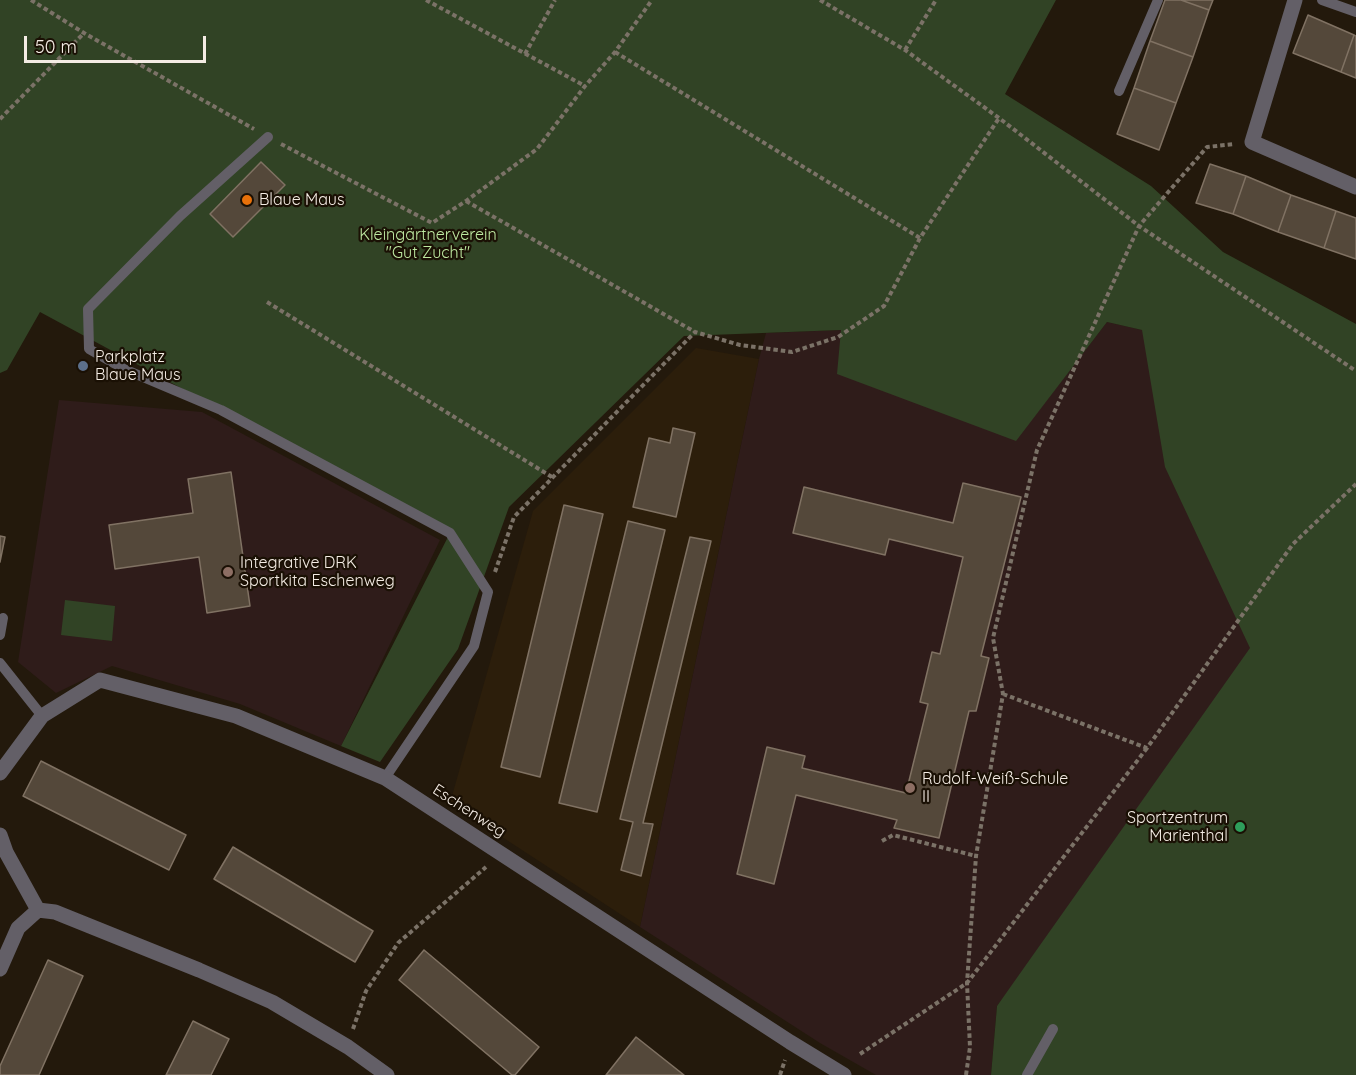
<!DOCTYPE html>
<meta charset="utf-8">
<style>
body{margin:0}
#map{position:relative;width:1356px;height:1075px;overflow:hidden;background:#23190c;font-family:Quicksand,sans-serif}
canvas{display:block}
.scale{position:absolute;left:24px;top:36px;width:182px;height:27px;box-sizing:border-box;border:3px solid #f4ece4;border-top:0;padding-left:8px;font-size:18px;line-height:21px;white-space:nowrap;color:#f4ece4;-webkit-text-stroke:4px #1a1004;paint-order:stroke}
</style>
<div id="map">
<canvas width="1356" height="1075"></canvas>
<div class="scale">50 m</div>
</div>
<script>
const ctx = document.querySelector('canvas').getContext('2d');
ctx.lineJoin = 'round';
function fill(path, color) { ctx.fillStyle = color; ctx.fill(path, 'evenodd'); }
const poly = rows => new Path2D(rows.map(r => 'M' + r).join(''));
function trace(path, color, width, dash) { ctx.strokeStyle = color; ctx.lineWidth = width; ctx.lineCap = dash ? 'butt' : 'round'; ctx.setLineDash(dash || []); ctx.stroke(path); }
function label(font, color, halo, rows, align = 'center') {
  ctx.font = font + ' Quicksand,sans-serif'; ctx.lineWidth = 4.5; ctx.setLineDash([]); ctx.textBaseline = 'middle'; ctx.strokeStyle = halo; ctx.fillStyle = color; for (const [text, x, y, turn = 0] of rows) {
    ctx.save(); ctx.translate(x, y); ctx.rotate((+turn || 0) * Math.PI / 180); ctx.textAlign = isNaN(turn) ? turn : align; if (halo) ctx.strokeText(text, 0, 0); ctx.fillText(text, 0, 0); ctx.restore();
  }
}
fill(poly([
 [696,348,759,359,640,927,450,803,533,511]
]), '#2c1e0b');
fill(poly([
 [1107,322,1142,330,1356,525,997,1006,991,1075,876,1075,820,1043,640,927,759,359,766,333,841,330,1036,414],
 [59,400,202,412,440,540,341,746,240,704,112,666,56,693,18,662]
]), '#2f1c1a');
fill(poly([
 [0,0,1056,0,1005,94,1151,186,1223,252,1356,324,1356,1075,991,1075,997,1006,1250,648,1165,467,1142,330,1107,322,1016,441,837,374,841,330,684,336,509,507,458,649,380,762,341,746,450,533,40,312,7,370,0,373],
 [65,600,115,606,112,641,61,635]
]), '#314325');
const building = poly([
 [1165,0,1181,0,1209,10,1193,57,1150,41,1165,0],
 [1181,0,1213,0,1209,10,1181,0],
 [1308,15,1354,35,1341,72,1293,53,1308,15],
 [1354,35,1356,36,1356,78,1341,72,1354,35],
 [1150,41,1193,57,1176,103,1134,88,1150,41],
 [1134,88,1176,103,1159,150,1117,134,1134,88],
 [261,162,285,185,233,237,210,214,261,162],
 [1210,164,1246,176,1233,214,1196,203,1210,164],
 [1246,176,1291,195,1278,232,1233,214,1246,176],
 [1291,195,1336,211,1324,248,1278,232,1291,195],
 [1336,211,1356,218,1356,259,1324,248,1336,211],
 [673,428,695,433,676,517,633,507,649,438,670,443,673,428],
 [231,472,250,606,207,613,199,557,115,569,109,525,193,513,188,479,231,472],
 [963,483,1021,497,981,656,989,658,976,711,969,711,939,838,894,828,897,820,796,795,774,884,737,874,767,747,805,756,802,768,906,793,928,704,920,702,932,652,940,654,963,557,889,539,885,555,793,533,804,487,953,523,963,483],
 [564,505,603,514,540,777,501,767,564,505],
 [628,521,665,530,597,812,559,803,628,521],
 [0,536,5,537,0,562,0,536],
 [690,537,711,541,643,823,653,824,641,876,621,870,633,822,620,819,690,537],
 [41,761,186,835,169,870,23,796,41,761],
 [233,847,373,931,355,962,214,879,233,847],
 [424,950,539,1047,515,1075,512,1075,399,980,424,950],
 [48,960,83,976,39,1075,0,1075,0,1066,48,960],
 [193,1021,229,1039,211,1075,166,1075,193,1021],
 [636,1037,684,1075,606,1075,636,1037]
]);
fill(building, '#54483a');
trace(building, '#807263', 1.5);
trace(poly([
 [31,0,84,33,254,129],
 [426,0,585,86],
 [820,0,905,50,999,118,1139,226,1356,371],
 [905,50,936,0],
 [615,52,920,238],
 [525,54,555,0],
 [0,119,84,33],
 [281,144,432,223,466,201,537,149,585,86,615,52,652,0],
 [466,201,695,332],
 [267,302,552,477],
 [495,572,514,517,695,332,740,345,792,352,838,337,884,306,920,238,999,118],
 [1003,694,1147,748,1293,544,1356,484],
 [882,841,893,835,976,856],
 [353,1029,366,991,398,943,486,867],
 [860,1054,967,983,1147,748],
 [780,1075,785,1060],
 [966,1075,970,1047,967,983,976,856,1003,694,993,638,1037,450,1139,226,1207,147,1235,144]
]), '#7b7267', 4, [4.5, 3]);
trace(poly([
 [1322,0,1356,12],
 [1119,91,1158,0],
 [268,137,180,216,88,309,89,349,124,369,221,410,450,533,488,592,474,646,385,778],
 [0,635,3,618],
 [0,663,42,716],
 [1027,1075,1053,1029]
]), '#635f67', 10);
trace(poly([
 [1295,0,1252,142,1356,187],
 [0,773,42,716,100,680,236,716,385,778,790,1042,844,1075],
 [0,835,6,852,38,910,55,912,199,970,272,1002,348,1047,387,1075],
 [0,969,18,928,38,910]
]), '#635f67', 15);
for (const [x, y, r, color] of [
 [247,200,6,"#e8710a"],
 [83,366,6,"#5c6f8a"],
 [228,572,6,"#8d6e63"],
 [910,788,6,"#8d6e63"],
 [1240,827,6,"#2e9e5b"]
]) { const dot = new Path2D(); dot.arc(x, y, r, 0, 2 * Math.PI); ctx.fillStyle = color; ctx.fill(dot); trace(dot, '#1a1004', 2); }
label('16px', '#f4ece4', '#1a1004', [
 ["Blaue Maus",259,200],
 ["Parkplatz",95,357],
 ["Blaue Maus",95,375],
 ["Integrative DRK",240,563],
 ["Sportkita Eschenweg",240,581],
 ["Rudolf-Weiß-Schule",922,779],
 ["II",922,797],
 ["Sportzentrum",1228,818,"right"],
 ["Marienthal",1228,836,"right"]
], 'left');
label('16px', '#bde9a1', '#1a1004', [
 ["Kleingärtnerverein",428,235],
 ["\"Gut Zucht\"",428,253]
]);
label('16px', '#f4ece4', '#1a1004', [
 ["Eschenweg",469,811,33]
]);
</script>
